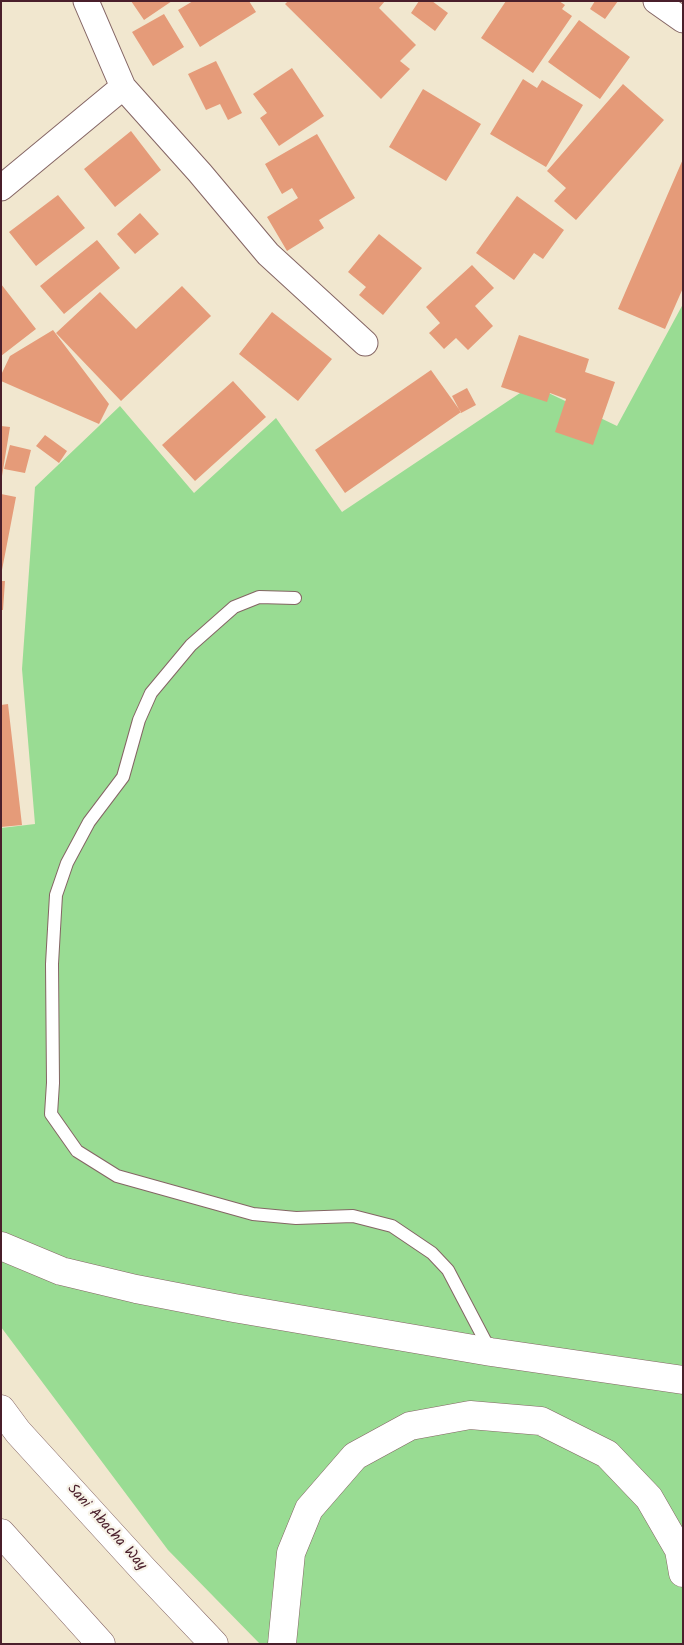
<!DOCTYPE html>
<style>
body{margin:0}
#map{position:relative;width:684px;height:1645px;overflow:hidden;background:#f1e7cf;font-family:Kalam,sans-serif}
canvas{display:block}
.frame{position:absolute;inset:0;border:2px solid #4a1f2b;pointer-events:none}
</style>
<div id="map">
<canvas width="684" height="1645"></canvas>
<div class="frame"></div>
</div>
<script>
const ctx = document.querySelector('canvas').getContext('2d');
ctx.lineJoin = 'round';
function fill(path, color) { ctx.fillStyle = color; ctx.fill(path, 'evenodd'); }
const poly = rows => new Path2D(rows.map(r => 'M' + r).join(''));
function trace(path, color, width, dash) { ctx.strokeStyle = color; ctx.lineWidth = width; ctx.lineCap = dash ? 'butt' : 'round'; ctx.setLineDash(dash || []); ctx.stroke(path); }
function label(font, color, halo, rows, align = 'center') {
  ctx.font = font + ' Kalam,sans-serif'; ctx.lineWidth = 4.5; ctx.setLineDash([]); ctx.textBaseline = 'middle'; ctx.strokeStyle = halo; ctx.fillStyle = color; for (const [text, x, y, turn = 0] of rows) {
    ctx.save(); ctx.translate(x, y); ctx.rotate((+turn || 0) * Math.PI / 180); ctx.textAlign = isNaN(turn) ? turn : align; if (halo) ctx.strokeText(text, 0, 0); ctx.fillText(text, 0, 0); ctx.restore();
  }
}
fill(poly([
 [683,304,683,1644,260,1644,168,1550,1,1327,1,828,35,824,22,669,35,487,120,406,194,493,276,418,342,512,532,385,617,426]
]), '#99dc93');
fill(poly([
 [131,1,172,1,144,20],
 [193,1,249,1,256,12,200,47,178,10],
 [288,1,385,1,379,8,416,45,400,61,410,69,381,99,285,4],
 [419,1,432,1,448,13,435,31,411,13],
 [506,1,559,1,565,5,562,9,572,16,533,73,481,38],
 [595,1,618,1,605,19,590,9],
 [164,14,184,47,153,66,132,32],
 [579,20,630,57,600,99,548,62],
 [216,61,242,113,228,120,220,104,206,110,188,74],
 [292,68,324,116,279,146,260,118,267,113,253,94],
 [523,79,537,88,542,80,583,105,546,167,490,134],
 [623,84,664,120,576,220,554,201,566,188,547,171],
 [423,89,481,124,446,181,389,147],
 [131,131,161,170,115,207,84,169],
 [317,134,355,198,319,220,324,228,287,251,267,217,298,198,292,188,282,194,265,164],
 [683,159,683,288,665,329,618,309],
 [58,195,85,228,36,266,9,232],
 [517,196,564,230,543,259,534,253,514,280,476,253],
 [140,213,159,234,135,254,117,234],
 [379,234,422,268,383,315,359,295,366,287,348,272],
 [97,240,120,268,64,314,40,286],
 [472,265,494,288,475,306,493,326,468,350,456,338,444,349,429,333,440,323,426,307],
 [1,284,36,329,1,356],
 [182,286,211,316,121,401,56,333,100,292,136,329],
 [272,312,332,359,298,401,239,354],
 [53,330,109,404,99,424,1,381,1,375,10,356],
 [519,335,589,359,585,372,615,382,593,445,555,432,566,399,550,393,547,402,501,387],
 [431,370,461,412,345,493,315,450],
 [233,381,266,417,195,481,162,445],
 [467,388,476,405,461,413,452,396],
 [1,426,10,427,2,476,1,476],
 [45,435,67,451,59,463,36,446],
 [10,445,31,450,25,473,4,469],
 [1,494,16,497,2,570,1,570],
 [1,581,5,581,3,610,1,610],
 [8,704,22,825,1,827,1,705]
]), '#e59b79');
const lane = poly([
 [295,598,259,597,234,607,191,645,151,693,139,720,123,777,89,822,67,863,56,895,54,929,52,964,53,1083,51,1114,77,1151,117,1176,253,1214,296,1218,353,1216,392,1226,432,1253,448,1270,491,1352]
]);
const street = poly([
 [86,1,123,87,200,173,268,254,365,343],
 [656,1,683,20],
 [1,188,123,87]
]);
const highway = poly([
 [1,1246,61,1271,136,1289,234,1308,491,1352,683,1380],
 [1,1409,18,1432,143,1569,214,1644],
 [1,1533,101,1644],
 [282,1644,291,1553,309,1509,355,1456,410,1426,470,1415,541,1421,607,1454,649,1498,679,1550,683,1573]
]);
trace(lane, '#846564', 14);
trace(street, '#846564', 27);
trace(highway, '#846564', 29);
trace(lane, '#fff', 12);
trace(street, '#fff', 25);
trace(highway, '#fff', 28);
label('15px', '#4a1f2b', '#f7f3e8', [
 ["Sani Abacha Way",106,1528,48]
]);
</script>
